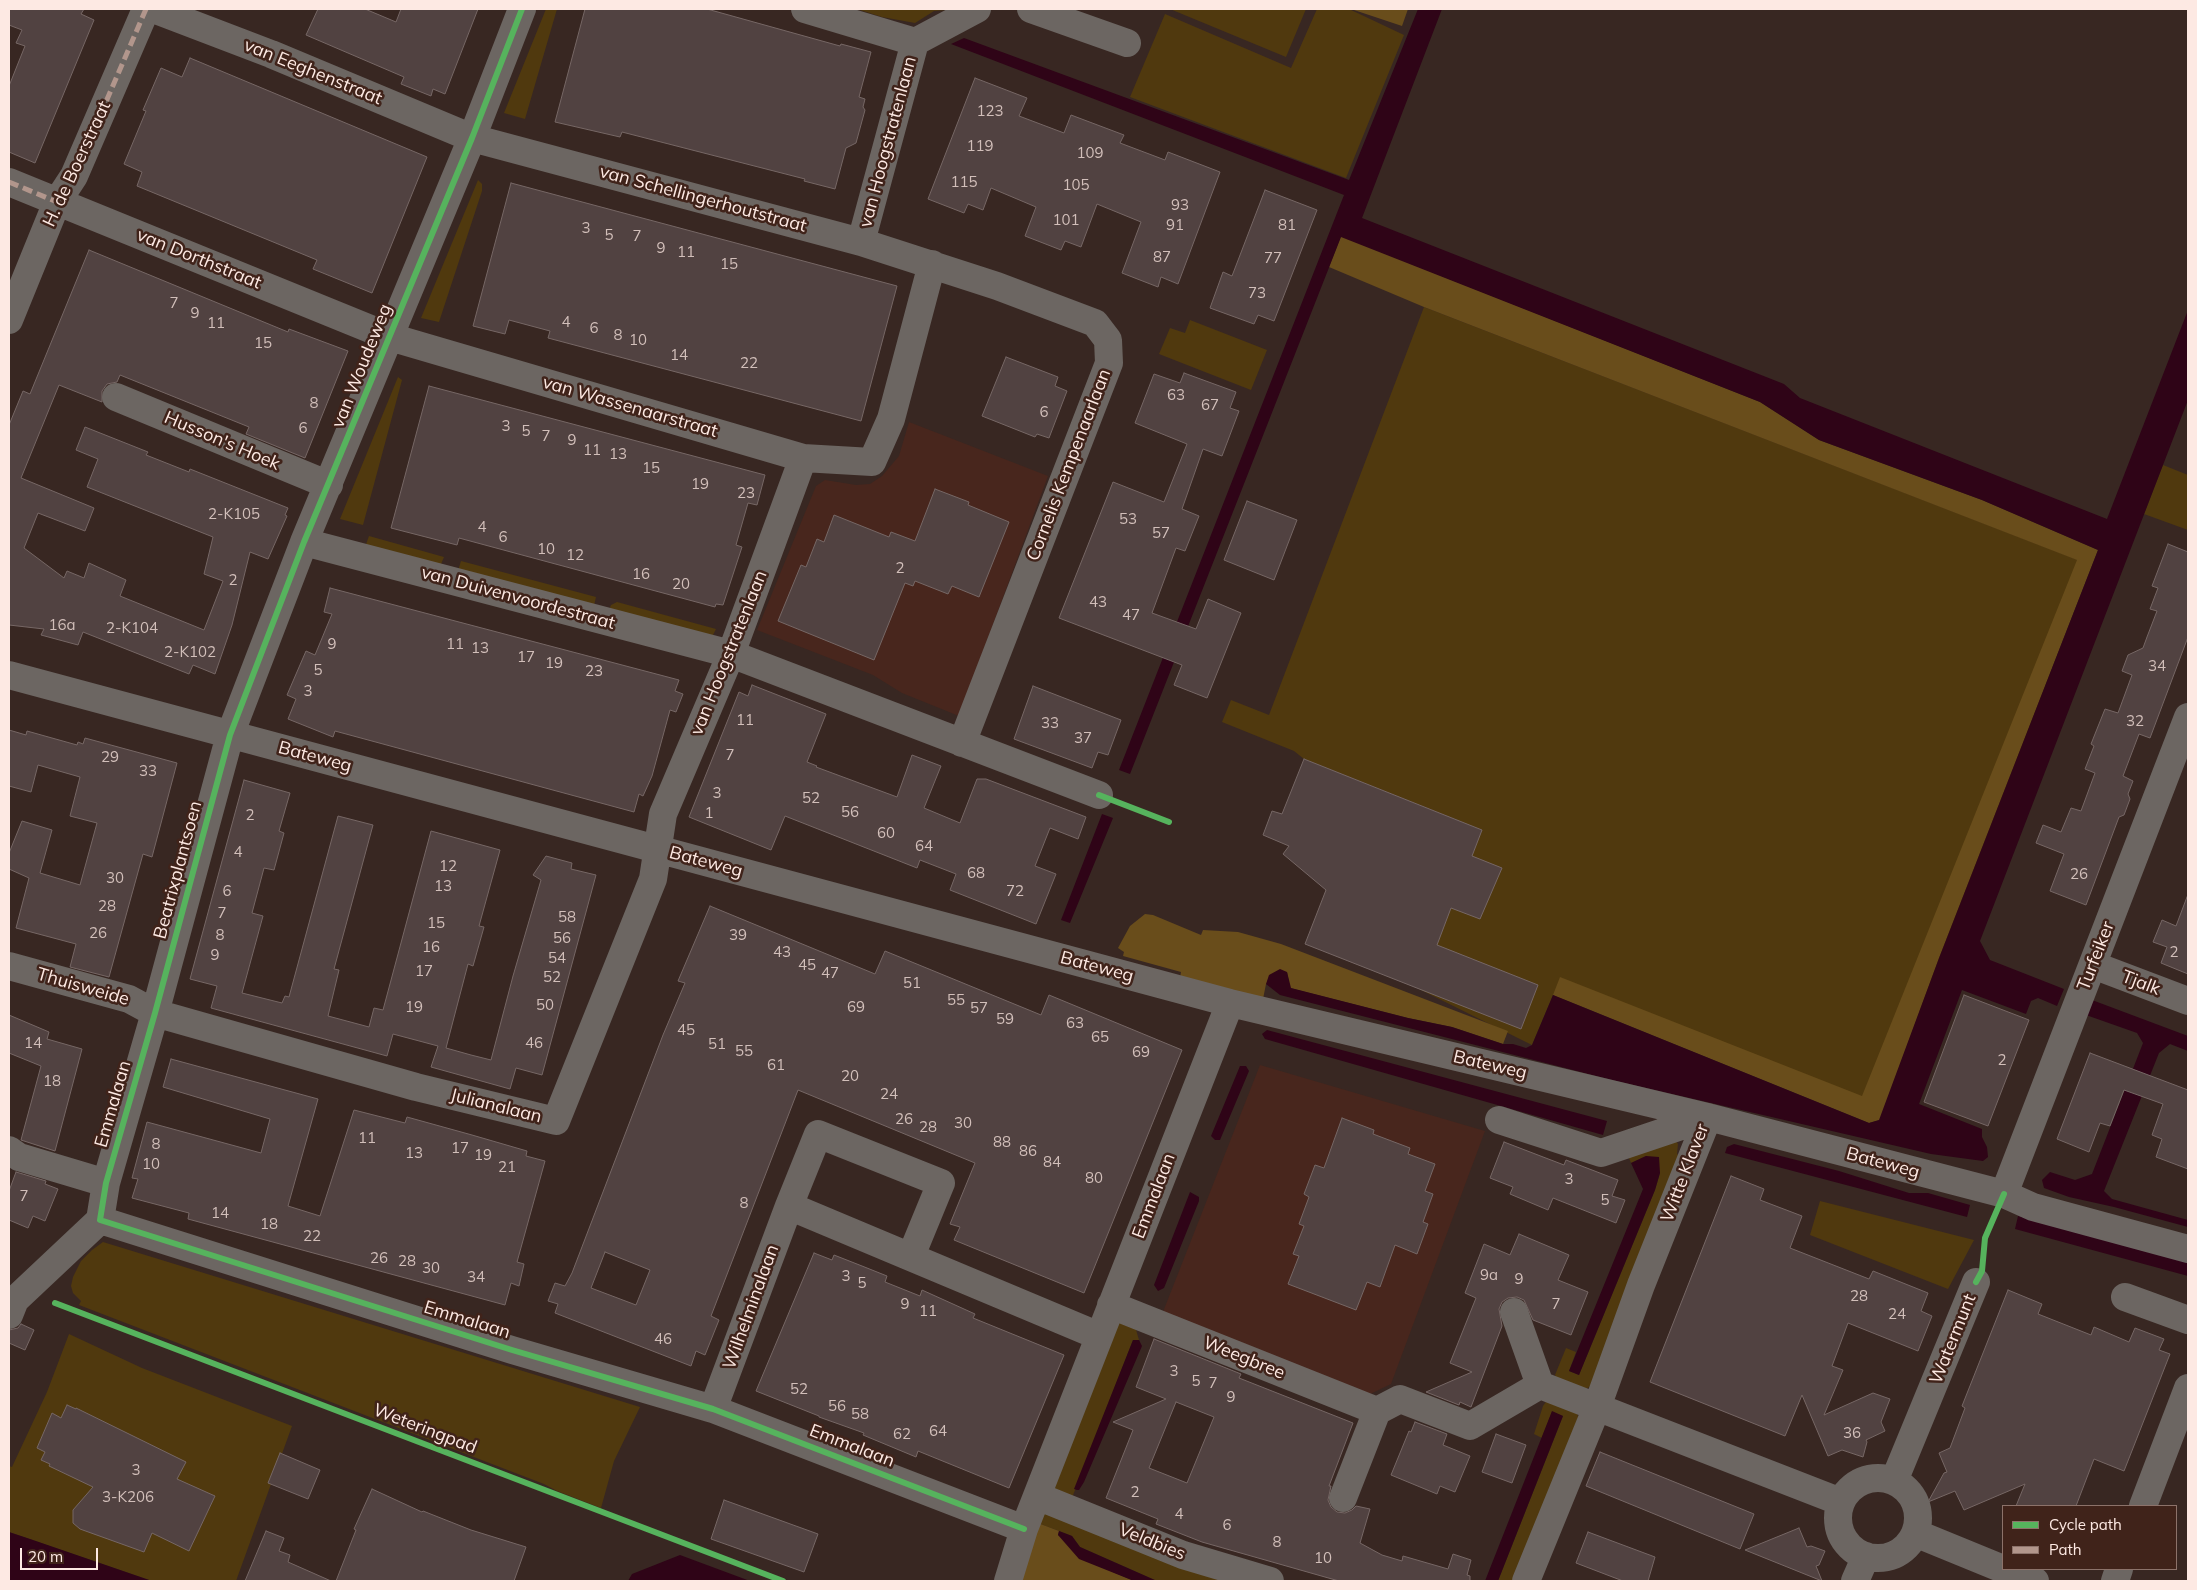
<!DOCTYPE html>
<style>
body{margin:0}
#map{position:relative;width:2197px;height:1590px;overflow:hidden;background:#382722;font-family:Mulish,sans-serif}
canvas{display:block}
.frame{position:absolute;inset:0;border:10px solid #fde9e3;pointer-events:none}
.legend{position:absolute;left:2002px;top:1505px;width:175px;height:65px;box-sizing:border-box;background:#40231a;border:1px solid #8c726a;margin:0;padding:6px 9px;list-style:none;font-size:15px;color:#fde9e3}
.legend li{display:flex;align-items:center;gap:10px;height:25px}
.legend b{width:25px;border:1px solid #8c726a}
.scale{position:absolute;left:20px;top:1548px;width:78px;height:22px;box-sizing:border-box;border:2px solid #fde9e3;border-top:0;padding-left:6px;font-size:15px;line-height:18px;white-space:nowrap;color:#fde9e3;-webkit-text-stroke:4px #40231a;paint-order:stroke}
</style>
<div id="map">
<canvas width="2197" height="1590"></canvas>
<div class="frame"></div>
<ul class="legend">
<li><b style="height:6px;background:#56b35d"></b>Cycle path</li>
<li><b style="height:6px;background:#b2968c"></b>Path</li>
</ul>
<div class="scale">20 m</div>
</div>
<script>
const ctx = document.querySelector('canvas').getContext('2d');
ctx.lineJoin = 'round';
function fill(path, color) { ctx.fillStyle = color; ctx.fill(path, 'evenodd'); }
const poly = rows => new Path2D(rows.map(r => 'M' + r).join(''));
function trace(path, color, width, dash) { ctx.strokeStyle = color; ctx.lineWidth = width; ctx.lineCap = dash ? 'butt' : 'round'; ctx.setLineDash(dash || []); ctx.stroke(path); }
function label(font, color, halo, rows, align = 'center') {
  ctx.font = font + ' Mulish,sans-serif'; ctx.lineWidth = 5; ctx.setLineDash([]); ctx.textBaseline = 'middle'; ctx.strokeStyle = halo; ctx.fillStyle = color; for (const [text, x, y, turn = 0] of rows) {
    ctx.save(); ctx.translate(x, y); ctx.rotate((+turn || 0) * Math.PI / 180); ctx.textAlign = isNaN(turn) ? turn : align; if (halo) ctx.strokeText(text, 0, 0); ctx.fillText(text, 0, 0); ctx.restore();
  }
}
fill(poly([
 [909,422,1048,476,959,716,902,693,873,675,757,630,816,486,825,480,856,485,870,484,882,476,899,456],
 [1260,1065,1485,1131,1391,1384,1368,1395,1161,1317]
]), '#48261d');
fill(poly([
 [546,9,557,9,525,119,504,113],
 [857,9,958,9,934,11,915,23,882,17],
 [1170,9,1306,9,1286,57],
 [1317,9,1349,9,1404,35,1346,178,1130,97,1165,14,1291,68],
 [478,180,482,184,482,191,439,322,421,318],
 [1424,307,2091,565,1880,1120,1553,995,1532,1045,1419,989,1482,830,1304,759,1294,751,1222,722,1231,700,1269,715],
 [1190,320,1267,350,1251,390,1159,354,1170,328,1185,333],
 [398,377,402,380,363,525,340,519],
 [2163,465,2188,475,2188,530,2144,514],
 [369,536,444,557,439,569,364,550],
 [461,561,596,597,593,610,457,574],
 [617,602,716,629,712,637,607,615,611,605],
 [1675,1139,1678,1144,1677,1154,1683,1158,1593,1384,1585,1390,1558,1381,1555,1375,1566,1348,1576,1352,1569,1371,1579,1375,1655,1190,1660,1173,1646,1156,1631,1163,1627,1153],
 [1820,1201,1974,1240,1948,1289,1810,1235],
 [103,1242,640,1407,614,1461,601,1508,557,1491,544,1484,79,1305,81,1301,73,1293,71,1286,73,1277,81,1261,92,1250],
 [1124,1321,1134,1323,1139,1340,1133,1340,1070,1503,1054,1489,1117,1324],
 [69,1334,142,1368,292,1426,236,1581,152,1581,9,1532,9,1466,12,1467,47,1392],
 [1550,1396,1577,1410,1578,1418,1514,1581,1498,1581,1563,1416,1552,1412,1542,1438,1534,1434,1543,1406],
 [1044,1511,1239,1581,1157,1581,1080,1547,1072,1536,1038,1523]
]), '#50390e');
fill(poly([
 [1351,9,1408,9,1402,26],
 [1341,236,1760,402,1819,440,1982,500,2098,550,1939,958,1880,1120,1869,1123,1553,995,1560,977,1862,1096,2077,560,1424,307,1329,267],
 [1145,914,1153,915,1201,935,1203,930,1238,932,1281,944,1508,1031,1503,1044,1452,1027,1408,1018,1290,988,1287,972,1266,984,1263,999,1180,978,1181,972,1123,956,1124,952,1118,948,1130,926],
 [1038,1523,1059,1531,1058,1535,1113,1572,1134,1581,1020,1581]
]), '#694d1b');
fill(poly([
 [1418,9,1442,9,1362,218,1784,384,1800,398,2107,519,2188,310,2188,400,1980,941,1990,960,2064,989,2057,1006,2038,998,2031,1001,2026,1014,1962,990,1919,1104,1982,1129,1982,1137,1987,1147,1988,1157,1983,1161,1931,1154,1612,1080,1280,995,1266,984,1269,975,1280,969,1287,972,1291,988,1408,1018,1452,1027,1503,1044,1513,1044,1526,1048,1532,1045,1553,995,1869,1123,1879,1120,1939,958,2098,550,1982,500,1819,440,1760,402,1341,237,1130,774,1119,770,1344,195,951,44,964,38,1349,180],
 [1102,814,1113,818,1070,923,1061,920],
 [2092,1000,2188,1036,2188,1051,2170,1044,2159,1053,2104,1191,2112,1199,2188,1220,2188,1227,2114,1207,2069,1197,2044,1188,2042,1180,2050,1172,2075,1180,2092,1174,2143,1043,2137,1033,2086,1015],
 [1267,1030,1607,1121,1603,1135,1265,1039,1262,1034],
 [1240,1066,1246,1066,1249,1071,1220,1140,1215,1140,1211,1136],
 [1734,1144,1839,1171,1909,1193,1928,1193,1970,1205,1967,1217,1725,1153,1727,1147],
 [1646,1156,1659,1157,1660,1173,1655,1190,1579,1375,1569,1371,1643,1189,1631,1163],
 [1190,1192,1199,1197,1199,1201,1164,1288,1158,1291,1154,1285],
 [2018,1216,2188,1262,2188,1276,2015,1229],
 [1133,1340,1139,1340,1142,1346,1084,1482,1079,1490,1077,1490,1074,1489],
 [1552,1411,1563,1416,1498,1581,1485,1581],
 [1059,1531,1072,1536,1080,1547,1157,1581,1134,1581,1079,1559,1058,1535],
 [9,1532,30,1539,152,1581,9,1581],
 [680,1555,750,1581,628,1581,632,1574]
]), '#2f0417');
const building = poly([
 [9,9,84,9,81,14,94,20,35,163,9,152,9,86,25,46,16,43,22,30,9,25,9,9],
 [318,9,365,9,396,22,401,9,478,9,445,94,433,89,431,96,401,84,404,77,306,35,318,9],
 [585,9,707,9,840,46,841,44,871,52,859,97,865,99,863,107,865,110,856,143,846,148,835,189,804,181,805,179,622,132,620,137,555,122,585,9],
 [190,58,427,157,372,293,313,269,317,260,137,186,142,172,124,164,146,111,143,110,161,68,182,77,190,58],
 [975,78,1027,98,1019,116,1064,133,1071,115,1124,135,1120,143,1165,160,1168,152,1220,172,1178,284,1161,277,1158,287,1122,273,1141,222,1097,204,1081,247,1065,241,1061,250,1025,236,1036,207,991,188,983,210,968,204,964,213,928,199,975,78],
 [511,183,897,286,861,421,548,338,550,331,509,320,505,334,473,326,511,183],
 [1265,190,1317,210,1274,321,1258,315,1254,324,1210,308,1223,272,1232,276,1265,190],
 [89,250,288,332,289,329,348,351,305,458,246,434,249,427,120,375,117,382,107,384,102,391,102,402,59,385,21,478,94,508,85,531,38,513,24,548,64,578,67,571,84,578,89,563,126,580,120,596,204,630,223,581,204,574,213,537,87,487,98,459,76,450,85,427,148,452,146,455,189,472,190,469,288,508,285,515,287,516,268,559,250,552,232,625,215,674,193,665,189,674,83,632,78,645,41,635,44,629,9,625,9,425,23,391,30,394,89,250],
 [1006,357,1058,377,1055,386,1067,391,1049,438,1037,434,1035,437,982,416,1006,357],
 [1184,373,1236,392,1230,408,1239,411,1222,456,1203,449,1182,509,1199,516,1185,551,1176,548,1152,613,1196,629,1208,599,1241,613,1207,698,1174,685,1182,665,1059,618,1113,482,1164,502,1187,444,1135,423,1154,374,1180,383,1184,373],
 [429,386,765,475,757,505,748,503,736,545,742,547,723,605,716,604,715,607,459,538,457,545,391,528,429,386],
 [935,489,969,502,968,505,1009,522,979,597,952,586,948,594,915,581,913,586,905,583,874,660,778,621,801,565,806,567,817,539,824,542,834,515,889,537,891,532,915,541,935,489],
 [1247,501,1297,520,1274,580,1224,560,1247,501],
 [2168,544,2188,552,2188,637,2150,738,2139,734,2123,776,2133,781,2128,794,2130,799,2124,815,2119,817,2086,905,2050,891,2064,854,2036,843,2043,825,2061,832,2071,808,2081,811,2095,773,2085,769,2094,746,2091,744,2105,709,2118,713,2132,675,2122,671,2128,655,2143,648,2147,637,2157,611,2150,609,2158,588,2152,586,2168,544],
 [330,588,679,680,675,691,683,694,676,712,670,710,652,776,643,796,639,794,634,812,335,731,333,737,288,719,296,699,287,695,306,651,315,655,332,614,324,612,330,588],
 [752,685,826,714,807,762,817,766,816,767,897,797,912,755,941,766,924,808,960,823,977,779,986,779,1086,817,1078,839,1050,828,1035,866,1056,874,1036,924,950,890,956,874,920,860,917,868,785,816,771,850,689,817,739,692,748,696,752,685],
 [1033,686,1121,720,1108,755,1098,752,1092,768,1014,739,1033,686],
 [9,730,26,735,27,731,77,745,78,742,83,744,85,738,177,763,152,857,143,854,109,977,70,967,76,944,16,928,29,878,9,869,9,853,22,821,52,830,40,873,80,885,97,823,70,816,80,777,38,765,31,792,9,786,9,730],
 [1304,759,1482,830,1472,856,1502,868,1480,919,1451,908,1437,945,1538,985,1521,1029,1305,944,1326,890,1283,854,1289,846,1263,835,1272,811,1282,814,1304,759],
 [244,780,290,793,279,831,284,833,274,870,264,868,252,913,263,916,242,993,282,1003,285,996,289,997,338,816,373,825,334,969,339,970,328,1016,369,1027,374,1008,383,1010,431,831,500,850,479,926,484,927,473,966,468,964,446,1048,471,1055,491,1060,513,976,541,880,533,875,546,856,572,863,571,869,596,875,542,1075,516,1068,510,1089,431,1067,438,1046,393,1034,387,1056,211,1008,217,986,190,979,244,780],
 [2187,897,2188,897,2188,974,2161,963,2167,947,2153,942,2162,920,2176,926,2187,897],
 [710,906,875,974,885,951,1041,1015,1049,995,1182,1050,1084,1293,954,1240,960,1227,950,1224,975,1163,798,1090,711,1316,719,1320,705,1355,696,1351,691,1366,555,1313,558,1304,548,1301,555,1283,565,1286,572,1273,663,1035,685,983,678,981,710,906],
 [605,1252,650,1270,636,1305,591,1288,605,1252],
 [1964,995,2029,1020,1988,1126,1924,1102,1964,995],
 [9,1015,49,1032,47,1039,82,1049,55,1151,21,1140,41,1066,9,1053,9,1015],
 [2090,1053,2188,1090,2188,1169,2156,1157,2162,1139,2152,1135,2163,1104,2124,1090,2110,1126,2100,1123,2089,1152,2057,1139,2090,1053],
 [171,1059,318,1099,288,1206,320,1216,354,1110,405,1123,407,1117,472,1135,527,1151,526,1156,545,1161,517,1262,524,1264,519,1286,511,1283,505,1305,188,1219,189,1213,132,1198,138,1179,132,1178,147,1122,261,1153,270,1119,163,1087,171,1059],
 [1342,1118,1374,1130,1373,1134,1410,1148,1408,1154,1435,1164,1425,1191,1433,1194,1423,1222,1428,1224,1417,1254,1395,1245,1380,1287,1367,1282,1356,1310,1288,1284,1299,1256,1293,1254,1304,1226,1299,1224,1309,1197,1304,1194,1315,1165,1324,1168,1342,1118],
 [1504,1142,1564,1165,1566,1160,1618,1180,1612,1196,1625,1200,1616,1223,1553,1198,1548,1210,1510,1194,1513,1187,1490,1178,1504,1142],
 [16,1172,46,1181,45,1184,58,1189,45,1221,33,1216,28,1228,9,1220,9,1191,16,1172],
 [1731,1176,1764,1189,1760,1200,1802,1216,1790,1248,1869,1279,1873,1271,1928,1293,1921,1311,1932,1316,1918,1351,1848,1323,1832,1366,1843,1370,1824,1415,1873,1393,1890,1399,1881,1422,1885,1431,1866,1440,1867,1442,1863,1457,1842,1450,1828,1456,1802,1395,1785,1436,1650,1382,1731,1176],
 [1519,1234,1569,1255,1558,1280,1588,1292,1571,1335,1533,1320,1524,1300,1517,1297,1508,1298,1502,1302,1499,1309,1502,1326,1471,1407,1460,1402,1459,1405,1426,1392,1472,1372,1450,1363,1476,1298,1465,1293,1484,1244,1510,1255,1519,1234],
 [814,1253,832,1260,834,1255,862,1266,887,1276,885,1282,920,1296,922,1290,975,1314,973,1318,1064,1355,1009,1488,918,1451,916,1457,863,1435,864,1433,819,1417,819,1416,756,1391,814,1253],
 [2008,1290,2042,1304,2038,1314,2091,1335,2094,1327,2129,1342,2135,1328,2164,1339,2159,1350,2170,1354,2124,1471,2094,1459,2076,1506,2016,1506,2025,1484,1964,1510,1955,1491,1928,1502,1944,1473,1947,1472,1939,1453,1950,1448,1965,1408,1962,1406,2008,1290],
 [21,1324,34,1330,25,1350,9,1343,9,1330,18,1328,21,1324],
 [1154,1339,1241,1374,1239,1378,1353,1423,1329,1486,1331,1486,1328,1500,1331,1507,1337,1512,1345,1513,1352,1510,1356,1506,1370,1509,1360,1543,1382,1555,1402,1561,1403,1556,1448,1569,1453,1554,1471,1560,1467,1575,1470,1576,1470,1581,1339,1581,1202,1542,1156,1524,1158,1519,1106,1498,1133,1430,1113,1422,1166,1399,1136,1387,1154,1339],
 [1176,1402,1214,1417,1187,1483,1149,1468,1176,1402],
 [67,1405,76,1409,76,1408,186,1462,177,1479,215,1496,189,1551,152,1533,144,1552,80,1529,73,1523,73,1510,93,1487,49,1466,50,1464,41,1460,45,1452,37,1448,52,1413,61,1418,67,1405],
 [1415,1422,1447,1434,1443,1445,1470,1456,1455,1492,1440,1486,1437,1494,1391,1475,1409,1431,1411,1432,1415,1422],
 [1496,1434,1526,1445,1512,1483,1482,1472,1496,1434],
 [1600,1452,1754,1514,1740,1549,1586,1486,1600,1452],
 [280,1453,320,1470,308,1499,268,1483,280,1453],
 [372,1489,422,1512,423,1511,471,1530,526,1547,514,1581,336,1581,356,1530,354,1529,372,1489],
 [724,1500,818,1534,804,1572,711,1539,724,1500],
 [1799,1528,1807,1547,1811,1546,1825,1551,1819,1565,1816,1566,1822,1581,1745,1550,1799,1528],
 [266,1531,284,1538,279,1551,290,1555,288,1562,331,1581,245,1581,266,1531],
 [1588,1532,1655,1557,1648,1581,1623,1581,1576,1563,1588,1532]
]);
fill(building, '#514241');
trace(building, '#766765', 1);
trace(poly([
 [153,9,271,54,472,138,861,242,997,286,1095,323,1108,340,1109,363,962,743],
 [522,9,472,138,304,542,230,735,155,1013,106,1183,100,1220,512,1350,713,1409,1024,1529],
 [805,9,915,42,977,9],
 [1031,9,1127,43],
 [9,182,390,337,803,458,872,462,891,419,932,264],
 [861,242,915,42],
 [9,320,57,202,74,176,146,9],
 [116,397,329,485],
 [304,542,731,654,1099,795],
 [9,675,1230,1003,1708,1117,2004,1194,2033,1207,2188,1249],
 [2093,965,2188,1001],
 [9,966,129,999,155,1013,416,1087,556,1121,653,879,663,814,731,654,803,458],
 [1499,1120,1601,1153,1708,1117],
 [9,1150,19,1157,106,1183],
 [2004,1194,2188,717],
 [789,1206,818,1134,941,1183,911,1256],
 [2125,1297,2188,1320],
 [1111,1305,1377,1411,1400,1399,1470,1426,1540,1385],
 [1514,1312,1540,1385,1841,1502],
 [9,1315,15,1300,100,1220],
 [713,1409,789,1206,1099,1336],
 '1838 1518a40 40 0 1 1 80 0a40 40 0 1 1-80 0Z',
 [1894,1481,1976,1282],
 [1037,1496,1183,1555,1270,1581],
 [1343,1498,1377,1411],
 [2143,1506,2188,1388],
 [1915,1533,2003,1569],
 [2004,1569,2035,1581],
 [1008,1581,1024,1529,1230,1003],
 [1526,1581,1597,1407,1641,1285,1708,1117],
 [1855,1581,1866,1556],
 [2115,1581,2119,1569]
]), '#6c6662', 28);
trace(poly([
 [9,182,57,202,74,176,146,9]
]), '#b2968c', 5, [10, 5]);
trace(poly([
 [522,9,472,138,304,542,230,735,155,1013,106,1183,100,1220,512,1350,713,1409,1024,1529],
 [1099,795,1169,822],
 [1976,1282,1982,1271,1985,1238,2004,1194],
 [55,1303,783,1581]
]), '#56b35d', 6);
label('15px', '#d2bfba', null, [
 ["123",990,111],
 ["119",980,146],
 ["109",1090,153],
 ["115",964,182],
 ["105",1076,185],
 ["93",1180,205],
 ["101",1066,220],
 ["91",1175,225],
 ["81",1287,225],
 ["3",586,228],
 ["5",609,235],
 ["7",637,236],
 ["9",661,248],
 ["11",686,252],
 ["87",1162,257],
 ["77",1273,258],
 ["15",729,264],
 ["73",1257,293],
 ["7",174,303],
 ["9",195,313],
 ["4",566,322],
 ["11",216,323],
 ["6",594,328],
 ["8",618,335],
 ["10",638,340],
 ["15",263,343],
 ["14",679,355],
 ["22",749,363],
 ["63",1176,395],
 ["8",314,403],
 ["67",1210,405],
 ["6",1044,412],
 ["3",506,426],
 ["6",303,428],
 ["5",526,431],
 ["7",546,436],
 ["9",572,440],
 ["11",592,450],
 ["13",618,454],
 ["15",651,468],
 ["19",700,484],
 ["23",746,493],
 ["2-K105",234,514],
 ["53",1128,519],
 ["4",482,527],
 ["57",1161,533],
 ["6",503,537],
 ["10",546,549],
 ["12",575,555],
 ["2",900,568],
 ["16",641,574],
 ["2",233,580],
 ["20",681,584],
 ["43",1098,602],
 ["47",1131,615],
 ["16a",62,625],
 ["2-K104",132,628],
 ["9",332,644],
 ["11",455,644],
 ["13",480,648],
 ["2-K102",190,652],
 ["17",526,657],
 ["19",554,663],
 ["34",2157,666],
 ["5",318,670],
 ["23",594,671],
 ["3",308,691],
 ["11",745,720],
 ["32",2135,721],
 ["33",1050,723],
 ["37",1083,738],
 ["7",730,755],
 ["29",110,757],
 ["33",148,771],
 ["3",717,793],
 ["52",811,798],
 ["56",850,812],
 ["1",709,813],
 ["2",250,815],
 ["60",886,833],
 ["64",924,846],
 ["4",238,852],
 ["12",448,866],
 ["68",976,873],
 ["26",2079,874],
 ["30",115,878],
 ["13",443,886],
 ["6",227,891],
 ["72",1015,891],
 ["28",107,906],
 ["7",222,913],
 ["58",567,917],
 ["15",436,923],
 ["26",98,933],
 ["8",220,935],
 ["39",738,935],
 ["56",562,938],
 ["16",431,947],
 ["43",782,952],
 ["2",2174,952],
 ["9",215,955],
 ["54",557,958],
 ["45",807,965],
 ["17",424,971],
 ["47",830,973],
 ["52",552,977],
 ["51",912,983],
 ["55",956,1000],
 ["50",545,1005],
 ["19",414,1007],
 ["69",856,1007],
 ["57",979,1008],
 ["59",1005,1019],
 ["63",1075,1023],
 ["45",686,1030],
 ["65",1100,1037],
 ["14",33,1043],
 ["46",534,1043],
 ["51",717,1044],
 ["55",744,1051],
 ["69",1141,1052],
 ["2",2002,1060],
 ["61",776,1065],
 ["20",850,1076],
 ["18",52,1081],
 ["24",889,1094],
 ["26",904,1119],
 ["30",963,1123],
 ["28",928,1127],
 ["11",367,1138],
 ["88",1002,1142],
 ["8",156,1144],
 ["17",460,1148],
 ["86",1028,1151],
 ["13",414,1153],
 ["19",483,1155],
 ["84",1052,1162],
 ["10",151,1164],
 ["21",507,1167],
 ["80",1094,1178],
 ["3",1569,1179],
 ["7",24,1196],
 ["5",1605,1200],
 ["8",744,1203],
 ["14",220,1213],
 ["18",269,1224],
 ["22",312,1236],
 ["26",379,1258],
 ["28",407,1261],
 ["30",431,1268],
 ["9a",1489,1275],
 ["3",846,1276],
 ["34",476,1277],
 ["9",1519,1279],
 ["5",862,1283],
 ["28",1859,1296],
 ["9",905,1304],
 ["7",1556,1304],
 ["11",928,1311],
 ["24",1897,1314],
 ["46",663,1339],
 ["3",1174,1371],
 ["5",1196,1381],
 ["7",1213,1383],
 ["52",799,1389],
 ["9",1231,1397],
 ["56",837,1406],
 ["58",860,1414],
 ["64",938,1431],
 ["36",1852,1433],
 ["62",902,1434],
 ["3",136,1470],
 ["2",1135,1492],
 ["3-K206",128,1497],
 ["4",1179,1514],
 ["6",1227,1525],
 ["8",1277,1542],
 ["10",1323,1558]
]);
label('18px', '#fde9e3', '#40231a', [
 ["van Eeghenstraat",313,72,22],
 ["van Hoogstratenlaan",888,142,-75],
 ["H. de Boerstraat",77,164,-65],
 ["van Schellingerhoutstraat",703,199,15],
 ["van Dorthstraat",199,259,22],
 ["van Woudeweg",362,366,-68],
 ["van Wassenaarstraat",630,407,16],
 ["Husson's Hoek",222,441,23],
 ["Cornelis Kempenaarlaan",1069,465,-69],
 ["van Duivenvoordestraat",518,598,15],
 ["van Hoogstratenlaan",729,653,-68],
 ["Bateweg",315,757,15],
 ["Bateweg",706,862,15],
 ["Beatrixplantsoen",178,870,-75],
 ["Turfeiker",2096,956,-69],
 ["Bateweg",1097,967,15],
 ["Tjalk",2141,983,21],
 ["Thuisweide",83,987,16],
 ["Bateweg",1490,1065,13],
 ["Emmalaan",113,1104,-74],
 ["Julianalaan",496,1106,14],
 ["Bateweg",1883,1163,15],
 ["Witte Klaver",1685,1173,-69],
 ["Emmalaan",1154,1196,-69],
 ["Wilhelminalaan",751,1307,-70],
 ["Emmalaan",467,1320,17],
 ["Watermunt",1953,1339,-68],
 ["Weegbree",1244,1358,22],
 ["Weteringpad",425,1429,21],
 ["Emmalaan",852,1446,21],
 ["Veldbies",1152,1542,22]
]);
</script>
